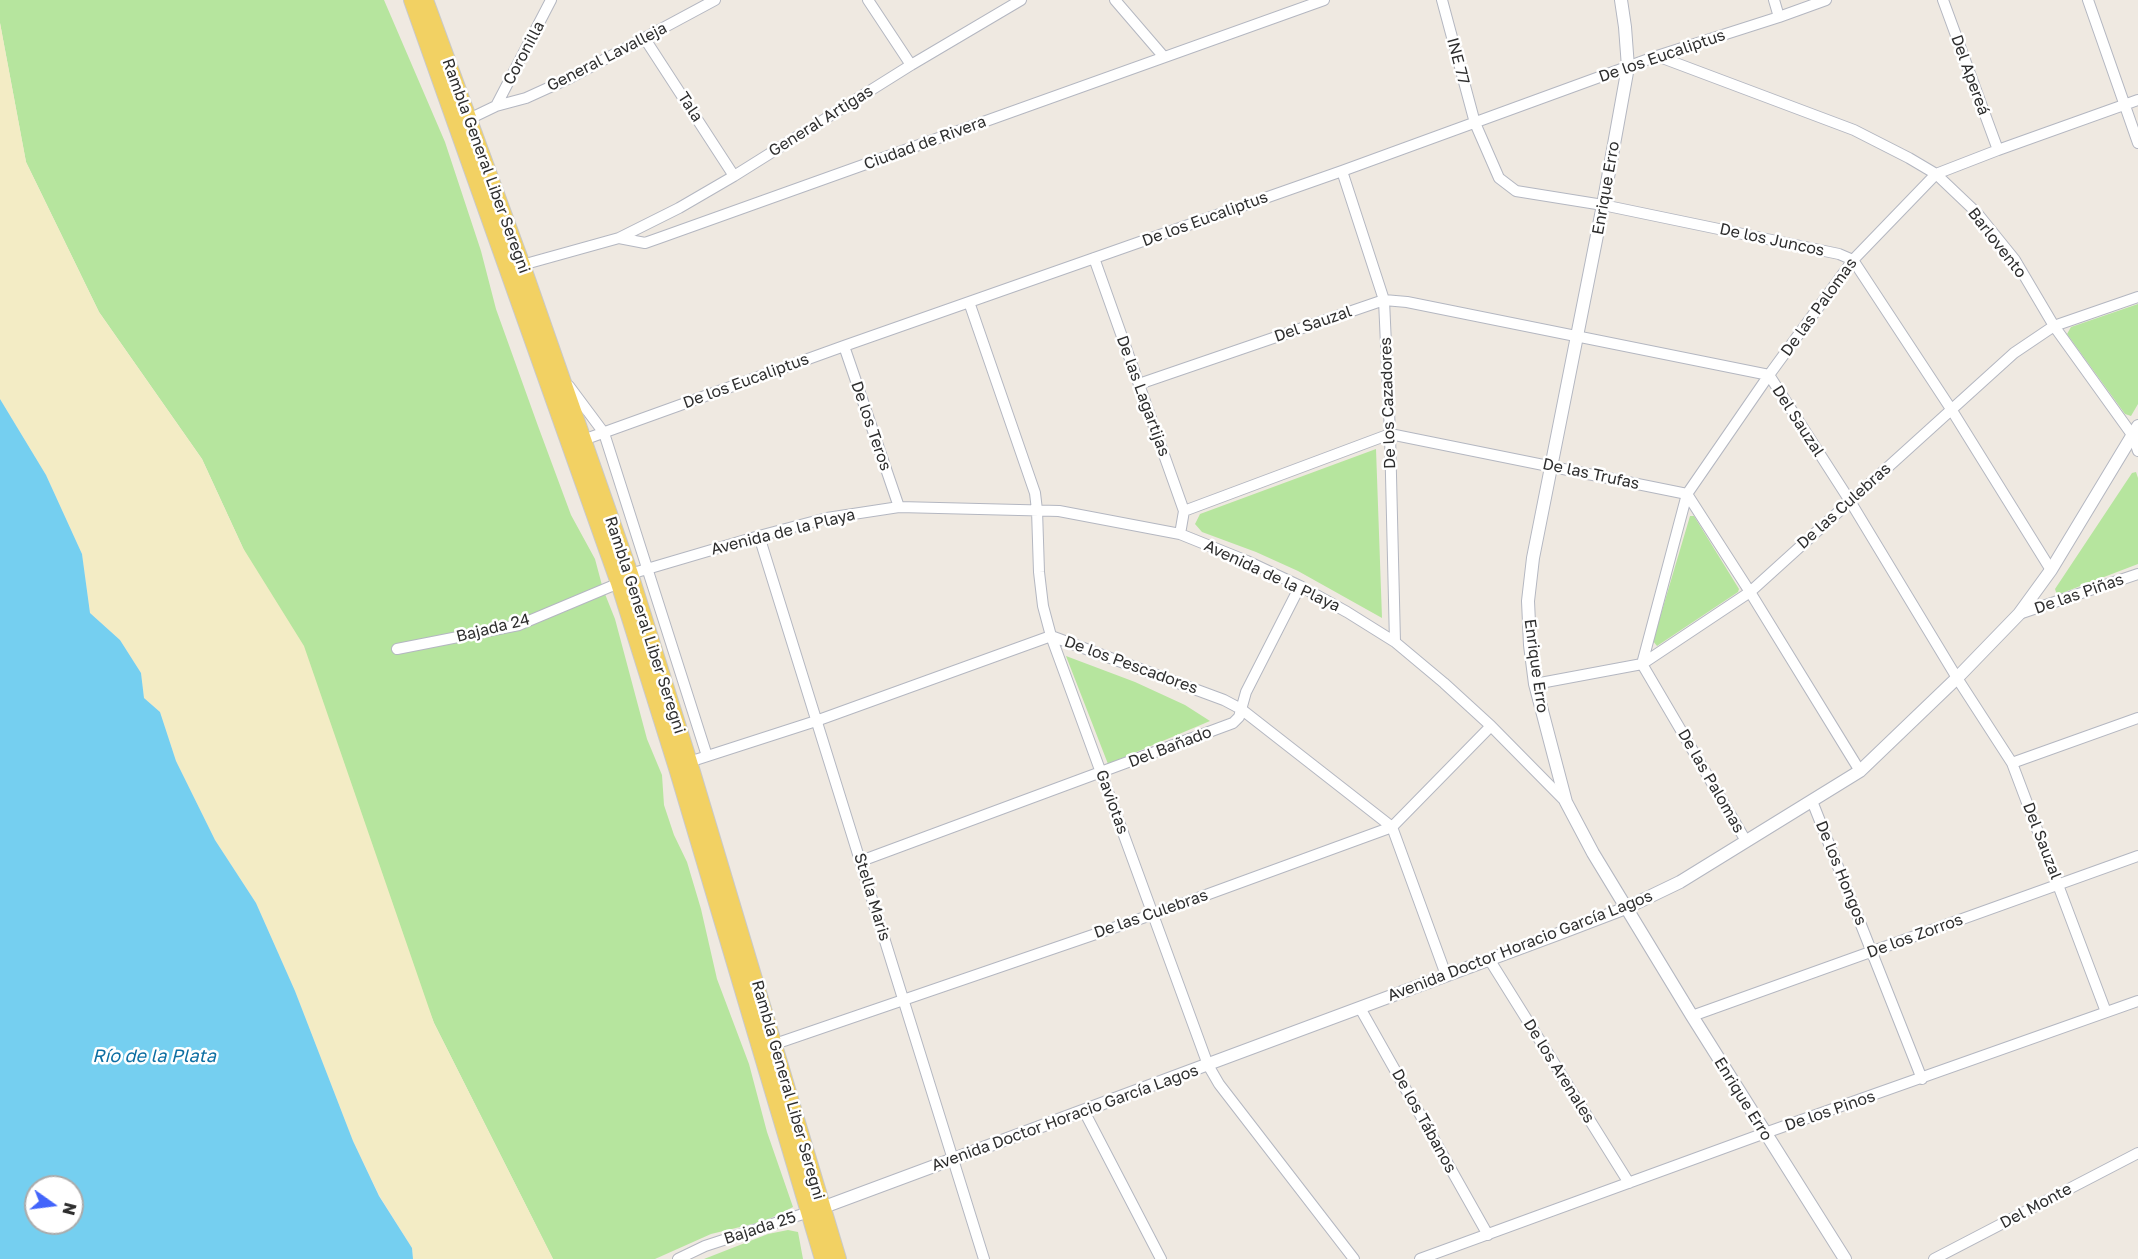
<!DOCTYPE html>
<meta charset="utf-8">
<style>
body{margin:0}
#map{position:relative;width:2138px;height:1259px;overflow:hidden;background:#efe9e1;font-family:"Golos Text",sans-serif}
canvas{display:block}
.north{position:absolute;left:24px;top:1175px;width:60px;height:60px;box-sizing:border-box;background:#fff;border:2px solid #ababab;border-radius:50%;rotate:104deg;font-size:16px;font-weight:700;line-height:24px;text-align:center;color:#2e2e2e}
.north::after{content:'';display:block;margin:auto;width:21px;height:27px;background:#4264fb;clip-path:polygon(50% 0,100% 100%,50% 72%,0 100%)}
</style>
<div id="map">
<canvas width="2138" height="1259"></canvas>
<div class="north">N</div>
</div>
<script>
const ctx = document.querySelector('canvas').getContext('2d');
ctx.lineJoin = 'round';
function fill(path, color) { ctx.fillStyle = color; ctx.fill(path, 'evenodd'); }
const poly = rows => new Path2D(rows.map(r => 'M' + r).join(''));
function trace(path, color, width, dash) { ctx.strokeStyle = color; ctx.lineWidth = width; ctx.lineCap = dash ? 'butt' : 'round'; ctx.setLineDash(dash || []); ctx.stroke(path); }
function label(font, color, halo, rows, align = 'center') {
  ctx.font = font + ' "Golos Text",sans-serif'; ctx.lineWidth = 5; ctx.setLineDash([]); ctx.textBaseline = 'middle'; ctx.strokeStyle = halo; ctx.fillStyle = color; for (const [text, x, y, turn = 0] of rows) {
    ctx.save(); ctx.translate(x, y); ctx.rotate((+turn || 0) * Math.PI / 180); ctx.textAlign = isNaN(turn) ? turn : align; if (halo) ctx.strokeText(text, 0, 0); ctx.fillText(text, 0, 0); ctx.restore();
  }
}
fill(poly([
 [0,0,384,0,445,142,481,251,496,309,538,426,571,515,595,559,603,589,615,619,647,739,662,775,664,805,674,835,687,862,701,909,717,979,749,1064,767,1132,793,1207,765,1221,711,1234,655,1259,553,1259,434,1023,243,548,202,459,99,312,26,162,0,23],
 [2138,304,2138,404,2131,416,2125,414,2067,334,2071,327],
 [1376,449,1382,618,1298,571,1256,552,1202,532,1195,524,1200,514],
 [2136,472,2138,478,2138,564,2057,595,2055,589,2132,473],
 [1690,516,1694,516,1739,589,1738,592,1657,646,1653,641],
 [1066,656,1135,682,1185,705,1210,721,1108,764],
 [788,1230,798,1232,803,1259,704,1259,768,1234]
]), '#b6e59e');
fill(poly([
 [0,23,26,162,99,312,202,459,243,548,304,646,434,1023,553,1259,413,1259,412,1248,379,1195,353,1141,295,991,256,903,215,840,176,761,160,712,144,698,141,673,120,640,90,613,82,554,46,475,0,399]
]), '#f3ecc5');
fill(poly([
 [0,399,46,475,82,554,90,613,120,640,141,673,144,698,160,712,176,761,215,840,256,903,295,991,353,1141,379,1196,412,1248,413,1259,0,1259],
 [36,1187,72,1187,72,1223,36,1223]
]), '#75cff0');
const minor = poly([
 [868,0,911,65],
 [1115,0,1164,57],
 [1442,0,1475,123,1499,178,1516,191,1603,205,1839,254,1853,260,1951,409,2051,570],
 [1774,0,1779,17],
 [1943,0,1998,150],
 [2088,0,2138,143],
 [645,39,734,176],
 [1657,56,1854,130,1909,158,1936,174,1977,213,2015,260,2054,326,2133,436,2138,451],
 [496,106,551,0],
 [469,119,496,106,526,98,570,78,715,0],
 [1342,171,1384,300,1390,434,1395,642],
 [619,238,679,208,734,176,911,65,1021,0],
 [1094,258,1184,511,1180,534],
 [522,265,619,238,645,243,662,237,1324,0],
 [969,302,1035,493,1037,510,1039,572,1043,606,1051,636,1208,1065,1219,1084,1354,1259],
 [844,346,899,507],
 [1139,384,1384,300,1407,302,1769,375,1850,501,1957,678,2012,763,2106,1012],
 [569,386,604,433,707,756],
 [583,440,844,346,1342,171,1657,56,1779,17,1826,0],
 [1184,511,1390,434,1687,494,1750,592,1860,771],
 [759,536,984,1259],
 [630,574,759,536,827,518,899,507,1059,511,1180,534,1247,561,1300,586,1347,612,1395,642,1444,683,1491,726,1566,802],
 [2019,614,2138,574],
 [397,649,519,625,619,583],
 [1535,684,1642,664,1750,592,2014,353,2054,326,2138,297],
 [689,762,816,721,1051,636,1224,700,1241,709,1392,827,1446,975],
 [2012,763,2138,718],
 [1812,801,1922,1079],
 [1746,841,1642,664,1687,494,1769,375,1853,260,1936,174,1998,150,2138,100],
 [861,861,1233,723,1239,717,1246,692,1300,586],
 [1489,959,1629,1183],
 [1360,1008,1488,1235],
 [1692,1016,2138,856],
 [775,1044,1154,914,1392,827,1491,726],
 [1084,1111,1161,1259],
 [678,1259,705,1246,809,1212],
 [1420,1259,1765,1133,2138,1001],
 [1934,1259,2138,1153]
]);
const tertiary = poly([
 [1621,0,1625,27,1628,67,1603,205,1533,558,1528,601,1530,645,1535,684,1566,802,1593,853,1692,1016,1845,1259],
 [816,1210,1558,934,1626,908,1680,882,1860,771,1957,678,2019,614,2051,570,2138,426]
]);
const primary = poly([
 [412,0,619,583,677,768,823,1259],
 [425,0,522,265,630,574,689,762,838,1259]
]);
trace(minor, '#b4b7c1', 12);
trace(tertiary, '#b4b7c1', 14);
trace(primary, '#c9c9c9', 18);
trace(minor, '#fff', 10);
trace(tertiary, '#fff', 12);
trace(primary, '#f2d163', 16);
label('16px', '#2e2e2e', '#fff', [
 ["Coronilla",524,53,-62],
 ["De los Eucaliptus",1662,56,-19],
 ["General Lavalleja",607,57,-27],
 ["INE 77",1458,61,75],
 ["Del Apereá",1970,75,70],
 ["Tala",690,107,57],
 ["General Artigas",821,121,-32],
 ["Ciudad de Rivera",925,143,-20],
 ["Rambla General Liber Seregni",486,166,70],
 ["Enrique Erro",1606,188,-80],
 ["De los Eucaliptus",1205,219,-20],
 ["De los Juncos",1772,240,12],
 ["Barlovento",1997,243,52],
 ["De las Palomas",1819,307,-54],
 ["Del Sauzal",1313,324,-19],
 ["De los Eucaliptus",746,381,-20],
 ["De las Lagartijas",1143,396,70],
 ["De los Cazadores",1388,403,-92],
 ["Del Sauzal",1798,421,57],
 ["De los Teros",871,426,71],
 ["De las Trufas",1591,474,12],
 ["De las Culebras",1844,506,-42],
 ["Avenida de la Playa",783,532,-14],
 ["Avenida de la Playa",1272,576,25],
 ["De las Piñas",2079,594,-19],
 ["Rambla General Liber Seregni",645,625,72],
 ["Bajada 24",493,628,-14],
 ["De los Pescadores",1131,665,20],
 ["Enrique Erro",1536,666,82],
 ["Del Bañado",1170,747,-21],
 ["De las Palomas",1711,781,60],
 ["Gaviotas",1112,802,70],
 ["Del Sauzal",2042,841,69],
 ["De los Hongos",1841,873,68],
 ["Stella Maris",872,897,73],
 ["De las Culebras",1151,914,-19],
 ["De los Zorros",1915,936,-20],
 ["Avenida Doctor Horacio García Lagos",1520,946,-21],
 ["De los Arenales",1559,1071,58],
 ["Rambla General Liber Seregni",788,1090,74],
 ["Enrique Erro",1743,1099,58],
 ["De los Pinos",1830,1111,-19],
 ["Avenida Doctor Horacio García Lagos",1065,1118,-20],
 ["De los Tábanos",1424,1121,61],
 ["Del Monte",2036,1206,-28],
 ["Bajada 25",760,1228,-18]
]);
label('italic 18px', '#0d6fa3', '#fff', [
 ["Río de la Plata",154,1056]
]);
</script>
